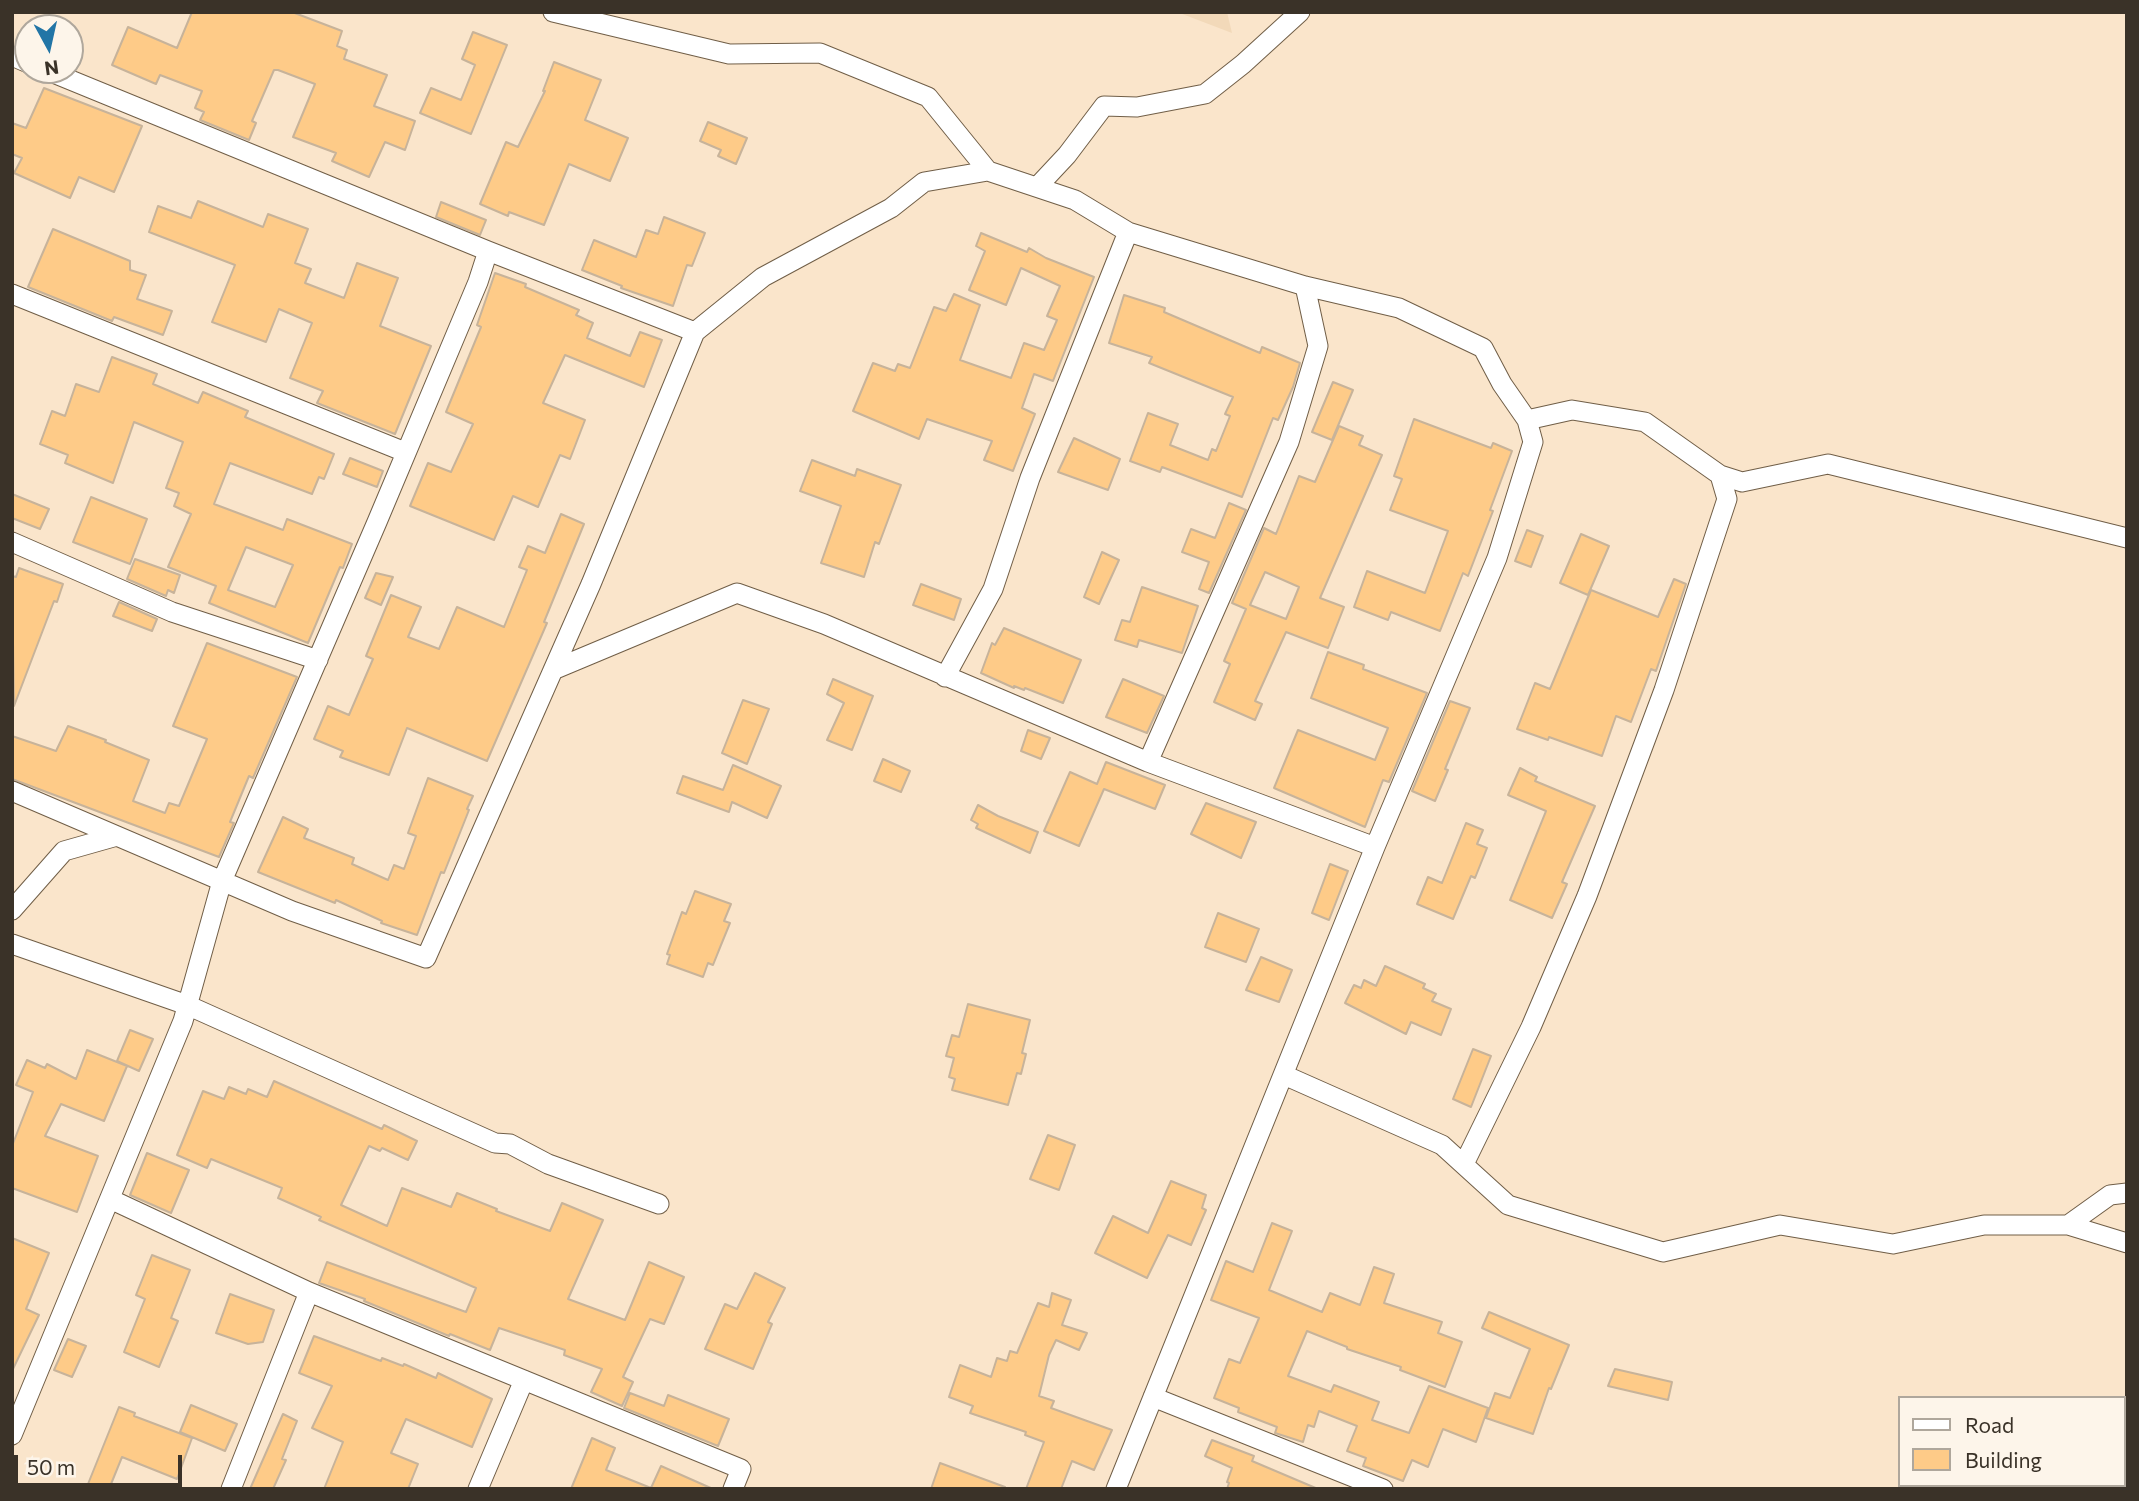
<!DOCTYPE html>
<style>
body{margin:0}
#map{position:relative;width:2139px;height:1501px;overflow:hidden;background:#fae5cb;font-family:Commissioner,sans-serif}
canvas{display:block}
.frame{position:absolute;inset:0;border:14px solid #3a3228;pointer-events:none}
.legend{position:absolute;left:1898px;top:1396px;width:228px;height:91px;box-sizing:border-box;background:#fdf5ea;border:2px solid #afa79c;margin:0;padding:9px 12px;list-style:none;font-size:21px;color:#3a3228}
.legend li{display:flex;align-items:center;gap:14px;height:35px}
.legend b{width:35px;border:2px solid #afa79c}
.north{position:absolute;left:14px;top:14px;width:70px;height:70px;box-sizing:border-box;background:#fdf5ea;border:2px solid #afa79c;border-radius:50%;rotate:172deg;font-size:19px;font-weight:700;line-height:28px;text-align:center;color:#3a3228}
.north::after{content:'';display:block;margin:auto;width:24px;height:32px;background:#2275a6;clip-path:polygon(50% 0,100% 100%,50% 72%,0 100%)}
.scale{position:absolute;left:14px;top:1455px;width:168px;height:32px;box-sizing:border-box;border:4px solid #3a3228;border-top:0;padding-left:9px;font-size:21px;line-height:24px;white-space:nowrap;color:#3a3228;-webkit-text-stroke:5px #fdf5ea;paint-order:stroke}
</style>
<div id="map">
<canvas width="2139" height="1501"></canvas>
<div class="frame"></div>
<ul class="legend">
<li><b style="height:9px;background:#fff"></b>Road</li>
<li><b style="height:19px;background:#fecb88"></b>Building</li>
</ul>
<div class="north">N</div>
<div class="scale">50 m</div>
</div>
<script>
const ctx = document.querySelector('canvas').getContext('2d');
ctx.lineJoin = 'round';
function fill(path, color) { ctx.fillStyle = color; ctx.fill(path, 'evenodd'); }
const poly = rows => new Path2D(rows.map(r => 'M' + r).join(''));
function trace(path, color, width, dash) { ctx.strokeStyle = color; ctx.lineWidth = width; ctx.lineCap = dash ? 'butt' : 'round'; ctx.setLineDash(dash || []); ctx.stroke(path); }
fill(poly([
 [1177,12,1227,12,1232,33]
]), '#f2d9b9');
const building = poly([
 [192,12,292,12,342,31,337,46,347,50,344,59,387,75,374,106,415,121,405,150,385,142,369,177,332,161,336,153,293,137,315,84,278,70,274,70,252,121,256,123,249,140,200,120,204,112,195,108,202,91,160,75,156,84,112,65,128,27,177,48,192,12],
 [473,32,507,45,471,134,420,113,431,88,461,100,475,65,462,59,473,32],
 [554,62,601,80,585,120,628,138,610,181,569,164,544,225,509,212,508,216,480,204,506,142,518,147,545,91,543,91,554,62],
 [44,88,142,126,114,192,79,177,70,198,14,173,22,158,12,154,12,123,26,128,44,88],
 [708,122,747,138,736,164,718,156,721,150,700,141,708,122],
 [198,201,263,227,268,214,308,229,295,263,311,269,305,283,344,298,357,263,398,278,380,326,431,346,395,434,317,403,323,391,290,378,312,323,279,309,266,342,212,322,235,265,149,232,158,206,191,218,198,201],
 [441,202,486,220,480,235,436,217,441,202],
 [664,217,705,233,692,266,687,265,673,306,621,288,622,286,582,270,594,240,636,257,646,230,658,234,664,217],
 [53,229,130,261,130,270,146,275,137,299,172,311,163,335,114,317,112,321,28,287,53,229],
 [981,233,1027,252,1029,248,1046,258,1094,277,1053,381,1034,374,1022,408,1035,414,1013,471,984,460,992,441,927,419,919,439,853,411,873,363,895,371,898,364,910,368,934,307,946,311,954,294,980,305,960,360,1011,378,1024,343,1044,350,1057,320,1047,316,1060,286,1021,268,1006,305,969,290,985,251,976,246,981,233],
 [495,273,526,284,525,287,579,310,576,315,593,323,587,338,630,356,640,332,662,340,644,387,565,355,543,403,585,420,570,459,560,455,538,507,513,496,494,540,410,506,428,463,451,472,473,424,446,412,481,327,477,325,495,273],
 [1124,295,1165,308,1164,312,1260,353,1262,347,1300,363,1293,387,1278,420,1273,418,1242,497,1162,467,1160,472,1130,461,1148,413,1178,424,1170,445,1208,460,1212,449,1216,451,1230,416,1225,414,1233,397,1149,363,1152,357,1109,343,1124,295],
 [112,357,157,374,153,384,198,403,203,392,248,411,245,417,334,454,324,479,319,477,312,494,230,463,214,504,283,530,287,519,352,544,343,568,340,567,308,643,209,603,216,586,168,567,191,514,174,506,179,493,166,488,183,442,134,422,113,483,65,463,68,455,40,444,52,411,65,416,76,384,99,392,112,357],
 [246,547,293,565,275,607,228,590,246,547],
 [1333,382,1353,390,1332,440,1312,432,1333,382],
 [1414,419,1491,448,1493,443,1512,451,1490,510,1493,511,1468,576,1463,573,1440,631,1391,612,1388,620,1354,607,1367,571,1425,593,1448,531,1390,510,1402,479,1394,476,1414,419],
 [1339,426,1363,436,1359,445,1382,455,1320,598,1344,607,1328,648,1286,632,1255,701,1262,704,1255,720,1214,702,1230,664,1224,661,1246,609,1232,603,1264,528,1276,534,1299,476,1315,482,1339,426],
 [1265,572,1299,587,1286,619,1250,605,1265,572],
 [1074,438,1120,459,1108,490,1058,472,1074,438],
 [350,458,383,471,377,487,343,474,350,458],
 [812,460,855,476,857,469,901,485,879,544,875,542,864,577,821,563,841,506,800,491,812,460],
 [12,494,49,509,40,529,12,518,12,494],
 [91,497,147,519,130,564,73,542,91,497],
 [1229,503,1246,510,1209,593,1199,589,1209,562,1182,552,1191,529,1215,538,1229,503],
 [561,514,584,524,544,622,547,623,487,761,407,728,389,775,340,757,343,751,314,739,328,706,349,715,373,659,366,656,391,595,421,607,408,637,439,649,457,607,504,627,527,570,519,567,528,546,545,553,561,514],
 [1527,530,1543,536,1531,567,1515,561,1527,530],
 [1581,534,1609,546,1588,595,1560,583,1581,534],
 [1102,552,1119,560,1099,604,1084,597,1102,552],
 [135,559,180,575,174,593,168,590,166,596,127,579,135,559],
 [19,568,63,584,57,602,54,601,14,706,12,576,16,577,19,568],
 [376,573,393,577,381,605,365,598,376,573],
 [1674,579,1686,584,1656,671,1651,669,1631,722,1616,716,1602,756,1549,737,1548,740,1517,729,1535,683,1550,689,1591,590,1658,617,1674,579],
 [921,584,961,599,954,620,913,605,921,584],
 [1142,587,1198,606,1182,653,1139,640,1137,647,1115,640,1122,620,1130,622,1142,587],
 [119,602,157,619,152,631,113,616,119,602],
 [1004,628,1081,660,1063,703,1025,688,1024,690,1014,686,1014,688,981,673,992,643,995,645,1004,628],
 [207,643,297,677,253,778,249,776,230,822,234,823,219,857,12,779,12,736,56,751,68,726,106,740,105,742,149,760,133,801,165,813,169,803,179,806,207,739,173,726,207,643],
 [1328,652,1364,665,1363,669,1427,693,1389,782,1383,780,1365,827,1274,788,1298,730,1375,760,1388,728,1311,698,1328,652],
 [833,679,873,696,852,750,827,740,844,703,827,694,833,679],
 [1123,679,1164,696,1147,733,1106,717,1123,679],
 [743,700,769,709,747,764,722,753,743,700],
 [1450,701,1470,708,1445,769,1448,770,1435,801,1412,791,1450,701],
 [1028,730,1050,738,1041,759,1021,751,1028,730],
 [883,759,910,771,901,792,874,781,883,759],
 [1106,762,1165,785,1155,809,1104,789,1079,846,1044,831,1070,772,1097,784,1106,762],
 [733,765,781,786,767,818,732,802,729,812,677,793,683,776,723,790,733,765],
 [1520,768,1537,777,1535,781,1595,806,1562,882,1567,884,1552,918,1510,900,1546,811,1508,795,1520,768],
 [428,778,473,796,467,809,469,810,444,873,441,872,417,935,381,923,382,921,336,900,335,903,258,872,283,817,308,829,304,838,354,858,352,864,388,880,394,865,404,869,416,836,408,833,428,778],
 [1206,803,1256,822,1241,858,1191,834,1206,803],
 [978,805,998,816,1038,832,1030,853,976,828,978,824,971,820,978,805],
 [1466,823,1483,830,1477,844,1487,848,1475,878,1471,876,1453,919,1417,904,1428,877,1442,883,1466,823],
 [1330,864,1348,871,1329,920,1312,913,1330,864],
 [695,891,731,904,724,921,730,923,721,945,713,965,708,963,703,977,667,964,670,955,667,954,682,912,686,914,695,891],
 [1218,913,1259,929,1246,962,1205,947,1218,913],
 [1261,957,1292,970,1279,1002,1246,990,1261,957],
 [1385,966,1425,984,1423,988,1436,994,1432,1001,1451,1009,1441,1035,1411,1022,1406,1034,1345,1003,1354,985,1361,988,1364,980,1376,986,1385,966],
 [968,1004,1030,1020,1022,1053,1026,1054,1021,1074,1017,1073,1008,1105,952,1090,955,1079,949,1077,954,1058,946,1056,952,1035,959,1037,968,1004],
 [130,1030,153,1039,139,1071,117,1061,130,1030],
 [1473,1049,1491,1056,1471,1107,1453,1099,1473,1049],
 [87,1050,127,1066,104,1121,61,1104,45,1136,98,1156,77,1212,12,1188,12,1146,33,1092,16,1085,27,1060,45,1068,47,1064,76,1079,87,1050],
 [274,1081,382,1129,384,1125,417,1141,408,1160,382,1148,380,1151,369,1146,341,1205,387,1226,402,1188,451,1207,457,1193,497,1209,496,1211,550,1231,562,1203,603,1220,568,1299,625,1320,649,1262,684,1277,664,1324,650,1319,623,1377,633,1382,622,1406,591,1392,602,1369,564,1355,565,1350,499,1328,490,1350,450,1334,449,1336,364,1301,365,1299,319,1283,327,1262,466,1312,476,1288,319,1220,321,1217,278,1198,282,1188,211,1159,207,1168,177,1155,203,1091,224,1099,229,1087,246,1094,248,1089,267,1097,274,1081],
 [1048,1135,1075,1145,1059,1190,1030,1179,1048,1135],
 [147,1153,189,1170,171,1213,130,1195,147,1153],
 [1171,1181,1206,1195,1202,1208,1206,1210,1191,1245,1168,1235,1147,1278,1095,1253,1113,1216,1148,1233,1171,1181],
 [1272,1223,1292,1231,1269,1290,1322,1312,1330,1293,1360,1305,1374,1267,1394,1274,1384,1303,1442,1322,1438,1333,1462,1342,1445,1387,1400,1370,1401,1367,1347,1349,1347,1347,1307,1331,1288,1376,1331,1392,1334,1385,1379,1402,1372,1420,1409,1433,1429,1386,1488,1408,1476,1442,1443,1429,1428,1467,1412,1460,1403,1481,1363,1466,1366,1458,1347,1451,1357,1426,1319,1411,1314,1427,1308,1425,1303,1442,1275,1433,1277,1427,1238,1412,1239,1408,1214,1398,1229,1359,1240,1363,1259,1318,1211,1300,1226,1261,1253,1272,1272,1223],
 [12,1238,49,1253,26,1309,39,1315,12,1371,12,1238],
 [152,1255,190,1270,171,1318,178,1321,159,1367,124,1352,145,1299,136,1295,152,1255],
 [755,1273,785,1288,768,1322,772,1324,753,1369,705,1349,725,1304,737,1309,755,1273],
 [1052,1293,1071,1300,1062,1325,1087,1333,1079,1350,1056,1340,1049,1355,1039,1396,1054,1401,1051,1408,1112,1430,1094,1470,1072,1461,1061,1489,1026,1489,1044,1442,1025,1435,1026,1432,970,1413,973,1406,949,1397,960,1365,991,1377,997,1358,1007,1361,1010,1351,1017,1353,1038,1303,1049,1307,1052,1293],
 [230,1294,274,1310,263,1342,248,1344,216,1333,230,1294],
 [1489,1312,1569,1345,1551,1389,1549,1388,1533,1434,1486,1418,1495,1393,1510,1398,1530,1349,1482,1328,1489,1312],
 [314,1336,381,1361,382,1358,403,1366,404,1364,436,1378,438,1373,492,1399,472,1447,406,1419,391,1453,418,1464,408,1489,324,1489,343,1442,312,1428,332,1386,299,1373,314,1336],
 [68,1339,86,1346,72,1377,54,1370,68,1339],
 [1615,1369,1672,1382,1668,1400,1608,1386,1615,1369],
 [630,1393,664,1406,668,1395,729,1419,718,1446,624,1408,630,1393],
 [191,1405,237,1424,225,1451,180,1432,191,1405],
 [119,1407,135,1413,134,1416,192,1438,177,1479,122,1457,109,1489,86,1489,119,1407],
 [283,1414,297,1421,282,1459,286,1460,273,1489,250,1489,283,1414],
 [592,1438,615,1448,606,1470,651,1488,661,1466,713,1489,571,1489,592,1438],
 [1212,1440,1254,1456,1252,1461,1318,1489,1227,1489,1229,1483,1227,1482,1232,1468,1205,1456,1212,1440],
 [940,1463,1005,1487,1005,1489,931,1489,940,1463]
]);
fill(building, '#fecb88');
trace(building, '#c7b39a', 2);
const minor = poly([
 [553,12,729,54,820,53,928,97,988,171,1075,200,1128,232,1305,286,1399,308,1483,348,1502,384,1527,420,1533,442,1497,558,1375,847,1116,1489],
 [12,56,28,63],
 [46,70,488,251,695,332],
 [1038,186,1067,155,1104,106,1137,107,1205,94,1243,64,1300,12],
 [12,294,405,452],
 [1527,420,1572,410,1645,422,1720,475,1742,482,1828,464,2127,538],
 [12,542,172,612,318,660],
 [553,670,737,593,824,624,1148,762,1375,847],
 [945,677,993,589,1030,478,1128,232],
 [1148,762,1289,442,1318,346,1305,286],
 [12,791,292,911,426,958,591,584,695,332,763,277,891,208,924,182,988,171],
 [12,910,64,851,117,836],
 [12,944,187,1005,495,1143,510,1144,548,1164,659,1204],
 [1284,1075,1442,1145,1508,1205,1663,1252,1780,1225,1893,1244,1984,1225,2068,1225,2110,1195,2127,1193],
 [1464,1164,1531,1027,1587,896,1664,690,1727,499,1720,475],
 [110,1199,309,1292,741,1469,733,1489],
 [2068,1225,2127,1243],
 [1153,1397,1383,1489],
 [12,1435,183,1021,222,881,377,522,478,282,488,251],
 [231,1489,309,1292],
 [478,1489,524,1380]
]);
trace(minor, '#705e47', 21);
trace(minor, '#fff', 19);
</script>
